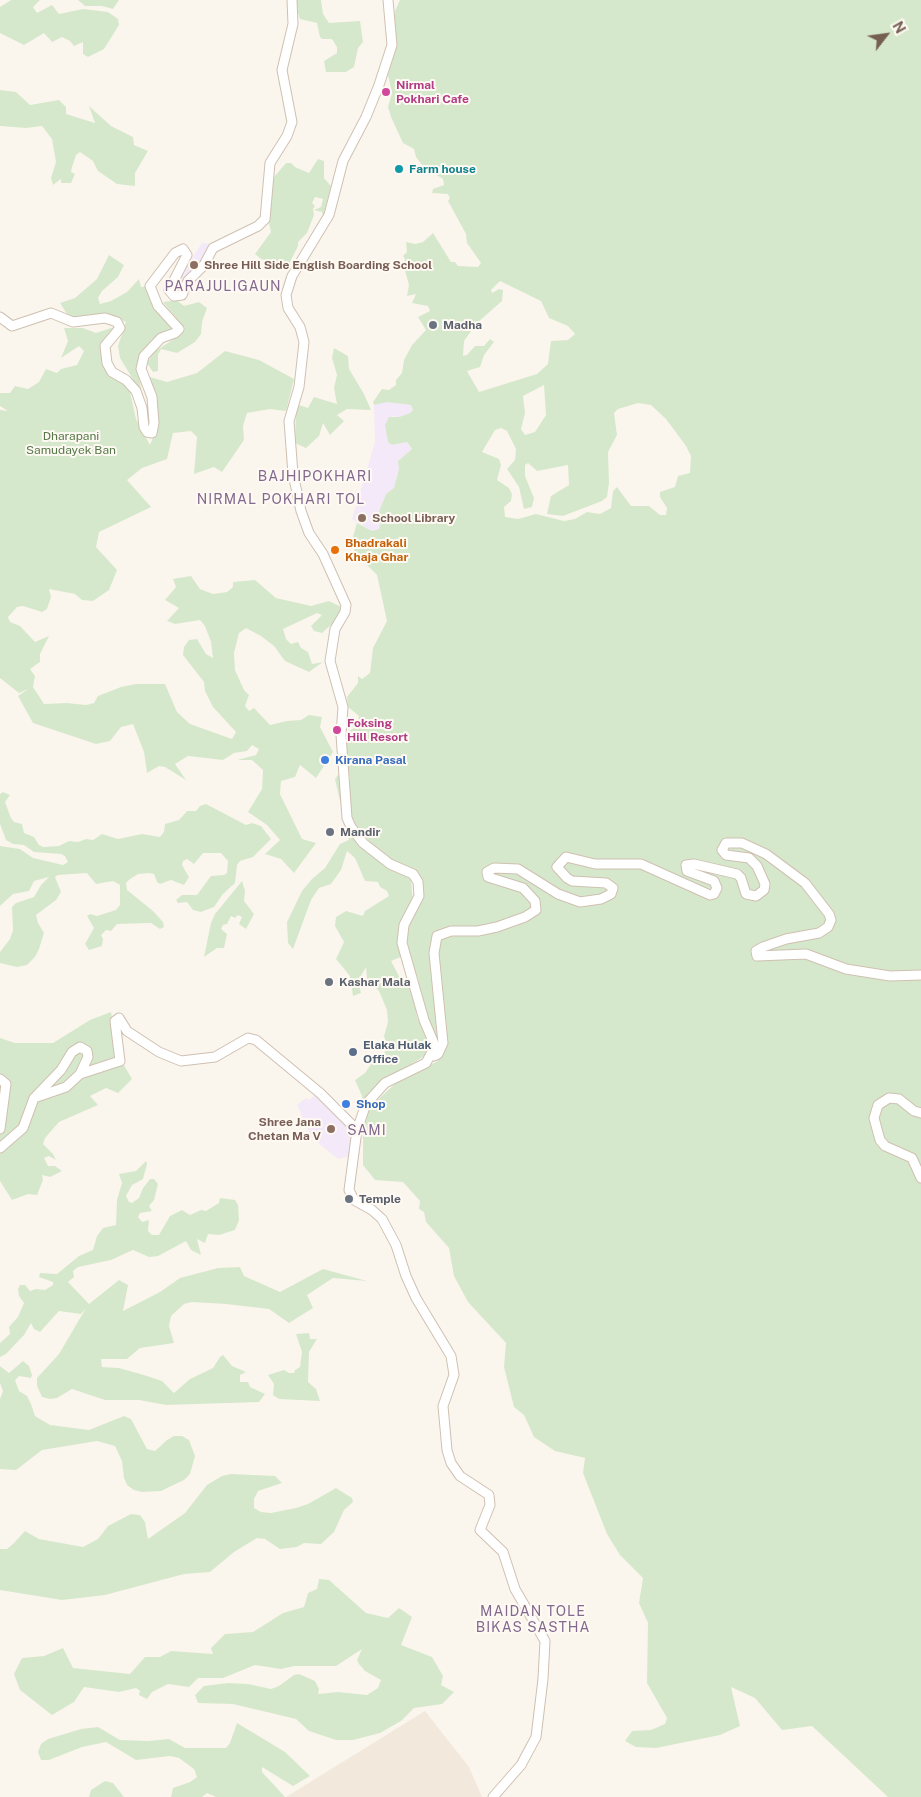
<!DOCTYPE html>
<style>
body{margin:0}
#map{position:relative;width:921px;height:1797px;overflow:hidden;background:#fbf6ed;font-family:"Public Sans",sans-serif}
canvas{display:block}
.north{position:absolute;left:861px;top:10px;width:50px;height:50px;-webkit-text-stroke:4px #fefaf3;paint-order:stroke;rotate:60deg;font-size:14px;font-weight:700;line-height:20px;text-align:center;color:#755f51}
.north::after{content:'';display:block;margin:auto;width:18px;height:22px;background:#755f51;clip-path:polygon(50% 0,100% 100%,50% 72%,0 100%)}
</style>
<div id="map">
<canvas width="921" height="1797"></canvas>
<div class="north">N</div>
</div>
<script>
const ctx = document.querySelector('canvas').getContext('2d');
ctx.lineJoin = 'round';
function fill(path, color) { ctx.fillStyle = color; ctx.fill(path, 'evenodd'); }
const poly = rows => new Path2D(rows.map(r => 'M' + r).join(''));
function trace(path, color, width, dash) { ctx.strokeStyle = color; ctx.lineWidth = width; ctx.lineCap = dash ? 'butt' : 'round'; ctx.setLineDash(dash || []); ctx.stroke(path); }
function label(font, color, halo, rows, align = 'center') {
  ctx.font = font + ' "Public Sans",sans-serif'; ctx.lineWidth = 4; ctx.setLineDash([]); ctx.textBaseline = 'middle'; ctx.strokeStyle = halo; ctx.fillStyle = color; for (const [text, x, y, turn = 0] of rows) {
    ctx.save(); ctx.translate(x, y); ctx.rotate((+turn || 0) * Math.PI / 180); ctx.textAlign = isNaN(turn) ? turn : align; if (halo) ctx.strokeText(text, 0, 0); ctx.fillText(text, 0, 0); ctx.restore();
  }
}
fill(poly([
 [425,1711,469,1767,482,1797,286,1797]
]), '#f2e8dc');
fill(poly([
 [202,243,211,244,204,260,179,289,174,286],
 [387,401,411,405,413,410,410,413,399,417,392,416,386,430,388,442,392,445,407,442,412,449,398,461,399,469,394,488,386,494,380,509,379,513,382,518,379,529,372,531,352,519,375,442,374,405],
 [318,1093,354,1123,350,1156,338,1159,312,1138,297,1105,306,1098,309,1100]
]), '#f3e9f8');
fill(poly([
 [11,0,40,0,33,7,37,13,52,5,59,14,83,9,108,12,118,19,119,25,104,49,88,57,83,54,83,42,74,46,70,41,62,37,52,42,44,33,24,45,0,33,0,7],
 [78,0,119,0,113,9,102,6,85,6],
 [294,0,321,0,323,14,329,23,360,21,363,42,358,48,354,67,346,72,326,72,324,61,337,53,337,47,332,39,322,39,320,37,317,23,300,19],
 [400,0,921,0,921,1797,888,1797,812,1726,782,1730,755,1698,731,1687,740,1726,720,1735,656,1748,636,1747,625,1741,632,1731,651,1730,665,1724,667,1718,647,1683,648,1623,639,1603,643,1578,620,1555,607,1534,583,1473,585,1458,555,1451,534,1437,524,1415,514,1407,504,1367,506,1343,468,1302,454,1276,449,1248,426,1222,424,1212,419,1209,420,1201,403,1182,375,1180,363,1165,363,1137,366,1116,371,1106,399,1080,438,1061,438,1053,423,1009,418,978,408,954,391,961,401,980,412,987,417,1017,430,1048,429,1053,399,1072,361,1112,362,1096,355,1080,365,1073,372,1063,381,1059,387,1048,384,1036,388,1022,387,1010,379,991,367,979,366,967,358,981,361,993,353,996,350,976,336,959,344,942,335,926,336,917,346,911,363,916,365,911,389,896,387,891,380,887,378,882,365,881,355,858,347,851,341,870,331,884,319,888,311,900,293,949,288,943,287,922,302,891,312,879,325,868,340,844,349,840,335,779,338,775,341,774,351,831,411,880,413,902,417,905,414,871,382,855,357,828,351,816,347,787,350,779,345,750,346,738,349,731,356,727,359,716,348,707,347,697,358,683,358,676,362,679,370,673,373,648,387,621,377,575,355,553,352,540,357,523,372,531,379,529,382,518,379,513,380,509,386,494,394,488,399,469,398,461,412,449,407,442,392,445,388,442,385,425,389,417,399,417,410,413,413,410,411,405,387,402,374,405,373,402,382,389,389,390,396,385,396,380,402,373,404,360,412,345,426,330,418,317,430,311,428,306,412,303,416,294,407,296,409,285,403,264,405,259,403,256,407,252,406,242,415,244,423,242,433,233,451,262,455,262,458,266,478,267,481,263,467,243,466,234,448,201,450,198,448,194,432,193,433,189,444,185,443,179,422,165,416,157,414,149,403,143,391,117,388,107,392,93,388,75,394,51,395,11],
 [500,281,541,301,549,318,568,326,575,334,568,340,551,341,548,364,537,374,479,392,467,371,480,367,484,355,494,342,490,339,484,346,475,346,467,355,463,356,464,341,477,323,502,301,503,290,499,289,492,293,491,290],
 [544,385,546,415,535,432,525,435,521,429,525,413,523,396],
 [638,403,651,405,666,419,686,446,691,456,690,473,678,476,675,487,660,492,660,497,667,508,666,515,660,515,649,506,631,506,617,487,613,491,611,508,600,514,587,512,575,519,564,521,536,514,518,519,505,517,504,507,511,501,512,494,509,488,497,480,501,465,499,459,482,452,495,430,501,428,507,431,516,449,515,460,507,469,519,487,524,509,532,507,534,498,525,476,525,465,528,463,537,471,568,465,569,485,551,496,547,514,563,516,602,501,607,497,609,483,608,452,617,435,614,413,618,409],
 [0,90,16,92,30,105,59,100,66,107,66,114,95,123,89,106,111,126,133,137,134,145,148,151,135,173,135,186,117,184,98,171,93,161,80,152,76,155,72,167,71,172,75,174,71,183,61,183,61,179,53,185,51,178,56,162,52,139,42,126,26,128,0,126],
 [318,159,324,161,324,178,331,186,323,217,322,212,314,210,321,207,323,199,315,197,312,203,315,206,313,209,314,215,307,233,298,242,298,246,288,266,261,259,255,254,271,232,269,223,269,192,274,177,286,163,291,163,295,167,309,173],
 [109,255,124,265,118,277,102,291,98,298,100,304,111,301,127,292,139,279,141,287,147,286,152,301,171,328,171,331,146,347,139,356,139,376,144,407,140,391,120,358,118,346,126,322,107,313,82,318,72,317,67,314,60,303,75,298,97,279],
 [174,298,184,306,199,302,207,308,202,322,201,334,195,342,177,353,161,349,158,355,158,371,153,372,147,363,154,352,180,335,183,326,163,302,171,301],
 [114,327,101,348,110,374,129,387,136,419,150,445,158,426,150,377,167,382,197,373,225,351,259,360,294,379,286,411,270,409,247,413,243,426,244,440,222,472,214,467,194,474,197,437,191,431,173,433,167,459,142,468,127,480,151,507,99,532,96,547,117,570,109,590,93,601,82,600,75,594,49,589,51,597,47,609,42,612,23,606,17,607,8,617,10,622,20,626,35,642,49,636,40,654,40,662,30,669,35,676,33,687,44,704,67,703,86,705,94,703,98,696,121,687,136,684,165,684,177,712,190,724,232,739,236,732,213,707,205,691,204,682,183,655,184,647,189,640,197,639,206,654,213,658,211,642,205,626,200,620,175,624,167,621,179,608,165,600,176,587,173,579,191,576,200,589,213,594,227,592,233,587,233,582,255,580,276,598,311,606,329,601,345,609,336,623,332,624,322,633,314,631,311,626,322,615,317,613,283,629,286,639,291,644,298,642,301,648,308,652,312,664,323,662,309,672,285,661,274,646,261,636,246,628,239,633,234,653,235,670,244,690,249,695,245,706,249,711,254,708,270,725,287,721,301,720,309,715,322,717,320,727,333,752,316,778,300,765,295,777,281,781,280,794,302,839,316,843,294,873,281,859,265,854,280,840,267,825,248,812,262,789,263,770,252,760,237,760,256,755,259,749,252,745,247,751,234,753,223,760,188,756,175,764,186,780,165,767,159,766,147,773,144,752,133,724,121,727,110,741,96,744,33,723,18,696,28,689,19,693,0,678,0,410,8,411,0,406,0,393,10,393,15,386,28,389,39,382,46,369,57,373,61,369,77,365,84,351,79,346,61,358,68,341,64,328,83,328,96,333],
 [334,348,348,356,349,369,364,394,371,410,347,409,337,415,344,421,330,435,323,423,319,436,306,448,295,443,296,408,299,405,308,408,314,397,337,404,334,388,337,375,332,358],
 [3,792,10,795,5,802,11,818,14,822,22,824,24,833,34,837,39,845,43,847,59,846,69,841,78,842,86,839,93,840,102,834,118,839,142,834,160,837,164,832,165,824,179,820,187,811,196,811,200,806,206,804,246,825,252,823,261,826,271,839,253,857,240,861,237,865,235,883,223,894,214,907,201,912,193,910,187,902,178,903,176,900,182,895,197,895,211,876,224,875,227,873,228,861,221,853,203,853,194,864,187,859,183,861,182,865,189,877,184,885,171,880,160,884,157,882,154,874,149,873,138,874,130,879,126,883,127,890,153,911,163,922,164,927,160,929,151,923,117,924,111,931,106,930,101,935,103,939,102,946,89,950,85,944,94,928,87,916,90,914,97,916,116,910,120,905,120,885,113,881,96,884,87,873,58,875,55,877,61,892,56,900,36,915,38,923,44,933,39,949,35,957,27,965,17,967,0,963,0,952,10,939,13,930,12,907,16,903,34,897,41,885,49,877,34,881,29,891,13,894,0,906,0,846,20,849,33,858,63,865,68,862,65,856,61,854,34,852,24,845,13,844,6,840,0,824,0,794],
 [242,881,245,891,244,901,254,914,246,929,239,924,242,917,238,915,235,918,231,916,227,924,223,925,221,929,227,934,224,948,217,948,204,957,211,923,215,914],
 [111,1012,118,1055,132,1079,118,1093,106,1088,90,1096,98,1105,59,1122,45,1138,43,1144,53,1154,56,1160,49,1156,44,1158,48,1166,55,1166,62,1171,50,1177,42,1175,43,1180,37,1195,28,1194,12,1200,0,1181,0,1038,15,1043,53,1043,90,1020],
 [146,1161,147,1164,143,1179,132,1185,126,1196,129,1202,132,1203,139,1198,143,1188,150,1179,154,1179,158,1184,154,1200,149,1206,152,1211,140,1213,138,1217,142,1222,149,1220,148,1231,152,1235,159,1235,170,1216,182,1210,190,1215,201,1210,206,1211,219,1203,220,1198,235,1200,238,1205,239,1220,235,1230,219,1235,208,1234,205,1243,197,1239,201,1255,191,1250,186,1241,158,1256,149,1257,133,1250,111,1260,78,1267,73,1271,74,1277,68,1282,89,1304,119,1280,128,1285,123,1311,160,1292,180,1278,218,1268,240,1267,244,1276,280,1292,323,1269,367,1281,333,1278,307,1295,313,1308,289,1323,269,1309,226,1304,192,1302,184,1304,171,1316,169,1326,174,1343,140,1348,127,1359,101,1359,102,1367,119,1368,144,1375,162,1381,174,1393,190,1379,213,1368,220,1357,223,1355,232,1366,246,1372,240,1375,240,1382,248,1382,250,1387,265,1394,259,1402,166,1405,139,1400,105,1400,72,1389,57,1398,50,1399,42,1397,37,1386,37,1378,59,1354,86,1308,81,1314,59,1311,40,1332,34,1329,31,1323,24,1335,6,1354,0,1357,0,1343,10,1334,9,1327,18,1317,24,1303,19,1296,18,1289,20,1285,25,1285,30,1291,36,1289,45,1290,53,1285,53,1282,39,1277,40,1273,57,1274,79,1256,93,1250,97,1236,103,1228,116,1225,117,1200,122,1183,119,1174,136,1171],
 [309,1333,310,1339,317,1339,309,1352,308,1382,316,1389,320,1401,279,1399,273,1395,274,1384,268,1375,284,1370,289,1373,294,1373,295,1370,300,1367,302,1352,296,1334],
 [23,1361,29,1366,32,1375,31,1378,19,1376,15,1380,19,1391,27,1396,31,1404,35,1416,50,1425,89,1430,124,1416,131,1419,147,1449,155,1451,167,1440,174,1436,182,1436,189,1440,195,1456,190,1474,184,1480,161,1491,142,1492,134,1490,127,1485,124,1478,122,1461,115,1446,97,1441,42,1450,16,1470,0,1469,0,1399,3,1391,0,1383,0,1366,9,1373],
 [231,1474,275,1476,282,1483,258,1491,254,1499,254,1508,261,1512,271,1513,296,1508,308,1504,336,1488,352,1498,353,1502,344,1510,334,1532,321,1544,304,1543,297,1547,280,1549,265,1539,257,1538,234,1552,210,1572,184,1574,105,1595,62,1600,0,1590,0,1549,7,1549,13,1544,25,1531,39,1539,83,1547,98,1539,108,1526,131,1514,140,1515,145,1522,148,1539,185,1513,207,1485,222,1476],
 [319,1579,329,1580,366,1613,388,1618,399,1608,412,1617,401,1645,432,1657,443,1676,441,1685,454,1692,442,1704,414,1708,401,1721,380,1733,353,1740,336,1740,309,1731,296,1719,233,1704,198,1703,195,1695,204,1686,228,1683,248,1684,271,1689,279,1686,294,1675,299,1674,315,1681,319,1689,318,1694,338,1692,367,1695,378,1688,381,1680,365,1671,359,1664,357,1660,362,1649,336,1666,294,1666,281,1669,255,1665,223,1678,198,1678,189,1687,168,1684,152,1692,147,1699,139,1695,140,1691,136,1688,119,1692,84,1687,74,1702,52,1715,20,1690,14,1674,22,1658,44,1656,63,1648,73,1668,130,1674,145,1657,160,1657,171,1651,213,1654,211,1648,225,1634,253,1632,283,1613,304,1607,308,1593,317,1589],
 [237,1723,285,1752,310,1776,293,1786,262,1767,262,1772,285,1797,216,1797,207,1793,202,1797,171,1797,173,1788,190,1782,197,1777,194,1769,179,1758,170,1756,136,1760,106,1742,82,1747,49,1760,41,1760,38,1752,41,1744,48,1739,81,1729,98,1727,120,1740,148,1741,169,1739,185,1748,226,1748,230,1743],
 [105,1781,113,1783,124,1797,89,1797,91,1790]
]), '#d6e8cc');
const secondary = poly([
 [388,0,392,45,379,85,366,117,343,161,329,215,292,276,286,295,288,308,300,327,304,342,299,387,289,421,293,474,301,511,309,533,323,554,346,605,345,612,335,629,330,661,343,707,341,735,347,818,351,827,363,843,390,864,413,874,418,882,419,896,404,925,402,943,424,1020,435,1046,426,1063,385,1083,366,1104,357,1130,349,1190,354,1200,372,1210,382,1219,396,1245,406,1276,416,1298,451,1356,454,1375,443,1406,447,1450,451,1463,460,1476,489,1495,490,1505,480,1530,503,1552,515,1589,545,1641,543,1679,536,1737,521,1765,493,1797],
 [0,317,12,326,51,313,73,322,105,318,117,322,120,328,105,346,107,363,112,372,126,380,136,391,142,408,144,427,147,432,152,433,154,423,152,397,141,369,144,356,161,338,175,333,179,329,158,306,150,286,175,253,183,249,187,255,169,290,174,296,182,295,188,281,204,265,213,248,258,226,265,219,270,163,287,136,292,122,282,70,293,24,292,0],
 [434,1056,438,1054,443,1043,434,953,437,936,451,931,478,931,497,927,525,917,536,910,535,901,523,888,488,877,487,872,494,868,518,869,558,894,580,902,601,899,611,894,613,888,606,883,572,881,567,878,557,867,566,857,595,864,641,864,710,895,714,894,717,888,714,881,687,871,686,865,694,864,737,874,741,878,746,894,756,896,764,890,765,884,757,866,749,858,726,855,722,850,726,843,742,843,766,854,805,883,829,914,831,920,828,927,819,933,786,939,763,947,756,951,757,956,806,954,846,969,890,976,921,975],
 [0,1079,6,1084,0,1129],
 [36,1096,61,1070,72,1052,80,1047,87,1051,88,1057,80,1074],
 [921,1113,914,1111,899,1099,889,1098,878,1105,874,1118,880,1140,885,1146,912,1158,921,1178],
 [0,1148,23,1128,34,1098,66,1087,80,1074,120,1061,115,1021,119,1018,127,1031,159,1052,181,1061,215,1057,248,1038,256,1040,320,1093,357,1130]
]);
trace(secondary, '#cfc0b1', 11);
trace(secondary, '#fff', 9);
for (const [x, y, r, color] of [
 [386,92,5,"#d1479c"],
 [399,169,5,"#0f9aa8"],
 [194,265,5,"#8d6e63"],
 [433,325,5,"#6b7280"],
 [362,518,5,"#8d6e63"],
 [335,550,5,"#e8710a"],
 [337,730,5,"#d1479c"],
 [325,760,5,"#3f7fe0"],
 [330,832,5,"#6b7280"],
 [329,982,5,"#6b7280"],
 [353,1052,5,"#5c6f8a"],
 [346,1104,5,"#3f7fe0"],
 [331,1129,5,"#8d6e63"],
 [349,1199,5,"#6b7280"]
]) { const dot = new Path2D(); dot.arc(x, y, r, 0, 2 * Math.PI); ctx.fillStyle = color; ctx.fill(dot); trace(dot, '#fefaf3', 2); }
label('bold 12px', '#b23c85', '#fefaf3', [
 ["Nirmal",396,85],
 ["Pokhari Cafe",396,99],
 ["Foksing",347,723],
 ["Hill Resort",347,737]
], 'left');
label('bold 12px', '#0d838f', '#fefaf3', [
 ["Farm house",409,169]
], 'left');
label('bold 12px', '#785e54', '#fefaf3', [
 ["Shree Hill Side English Boarding School",204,265],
 ["School Library",372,518],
 ["Shree Jana",321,1122,"right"],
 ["Chetan Ma V",321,1136,"right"]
], 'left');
label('bold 12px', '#5b616d', '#fefaf3', [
 ["Madha",443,325],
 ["Mandir",340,832],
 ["Kashar Mala",339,982],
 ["Temple",359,1199]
], 'left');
label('12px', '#56784a', '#fefaf3', [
 ["Dharapani",71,436],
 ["Samudayek Ban",71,450]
]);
label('bold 12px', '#c56008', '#fefaf3', [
 ["Bhadrakali",345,543],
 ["Khaja Ghar",345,557]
], 'left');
label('bold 12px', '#366cbe', '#fefaf3', [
 ["Kirana Pasal",335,760],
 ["Shop",356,1104]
], 'left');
label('bold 12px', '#4e5e75', '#fefaf3', [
 ["Elaka Hulak",363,1045],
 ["Office",363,1059]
], 'left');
ctx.letterSpacing = '1px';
label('14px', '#84698f', '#fefaf3', [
 ["PARAJULIGAUN",223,287],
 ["BAJHIPOKHARI",315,477],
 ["NIRMAL POKHARI TOL",281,500],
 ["SAMI",367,1131],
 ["MAIDAN TOLE",533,1612],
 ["BIKAS SASTHA",533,1628]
]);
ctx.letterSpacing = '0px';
</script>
